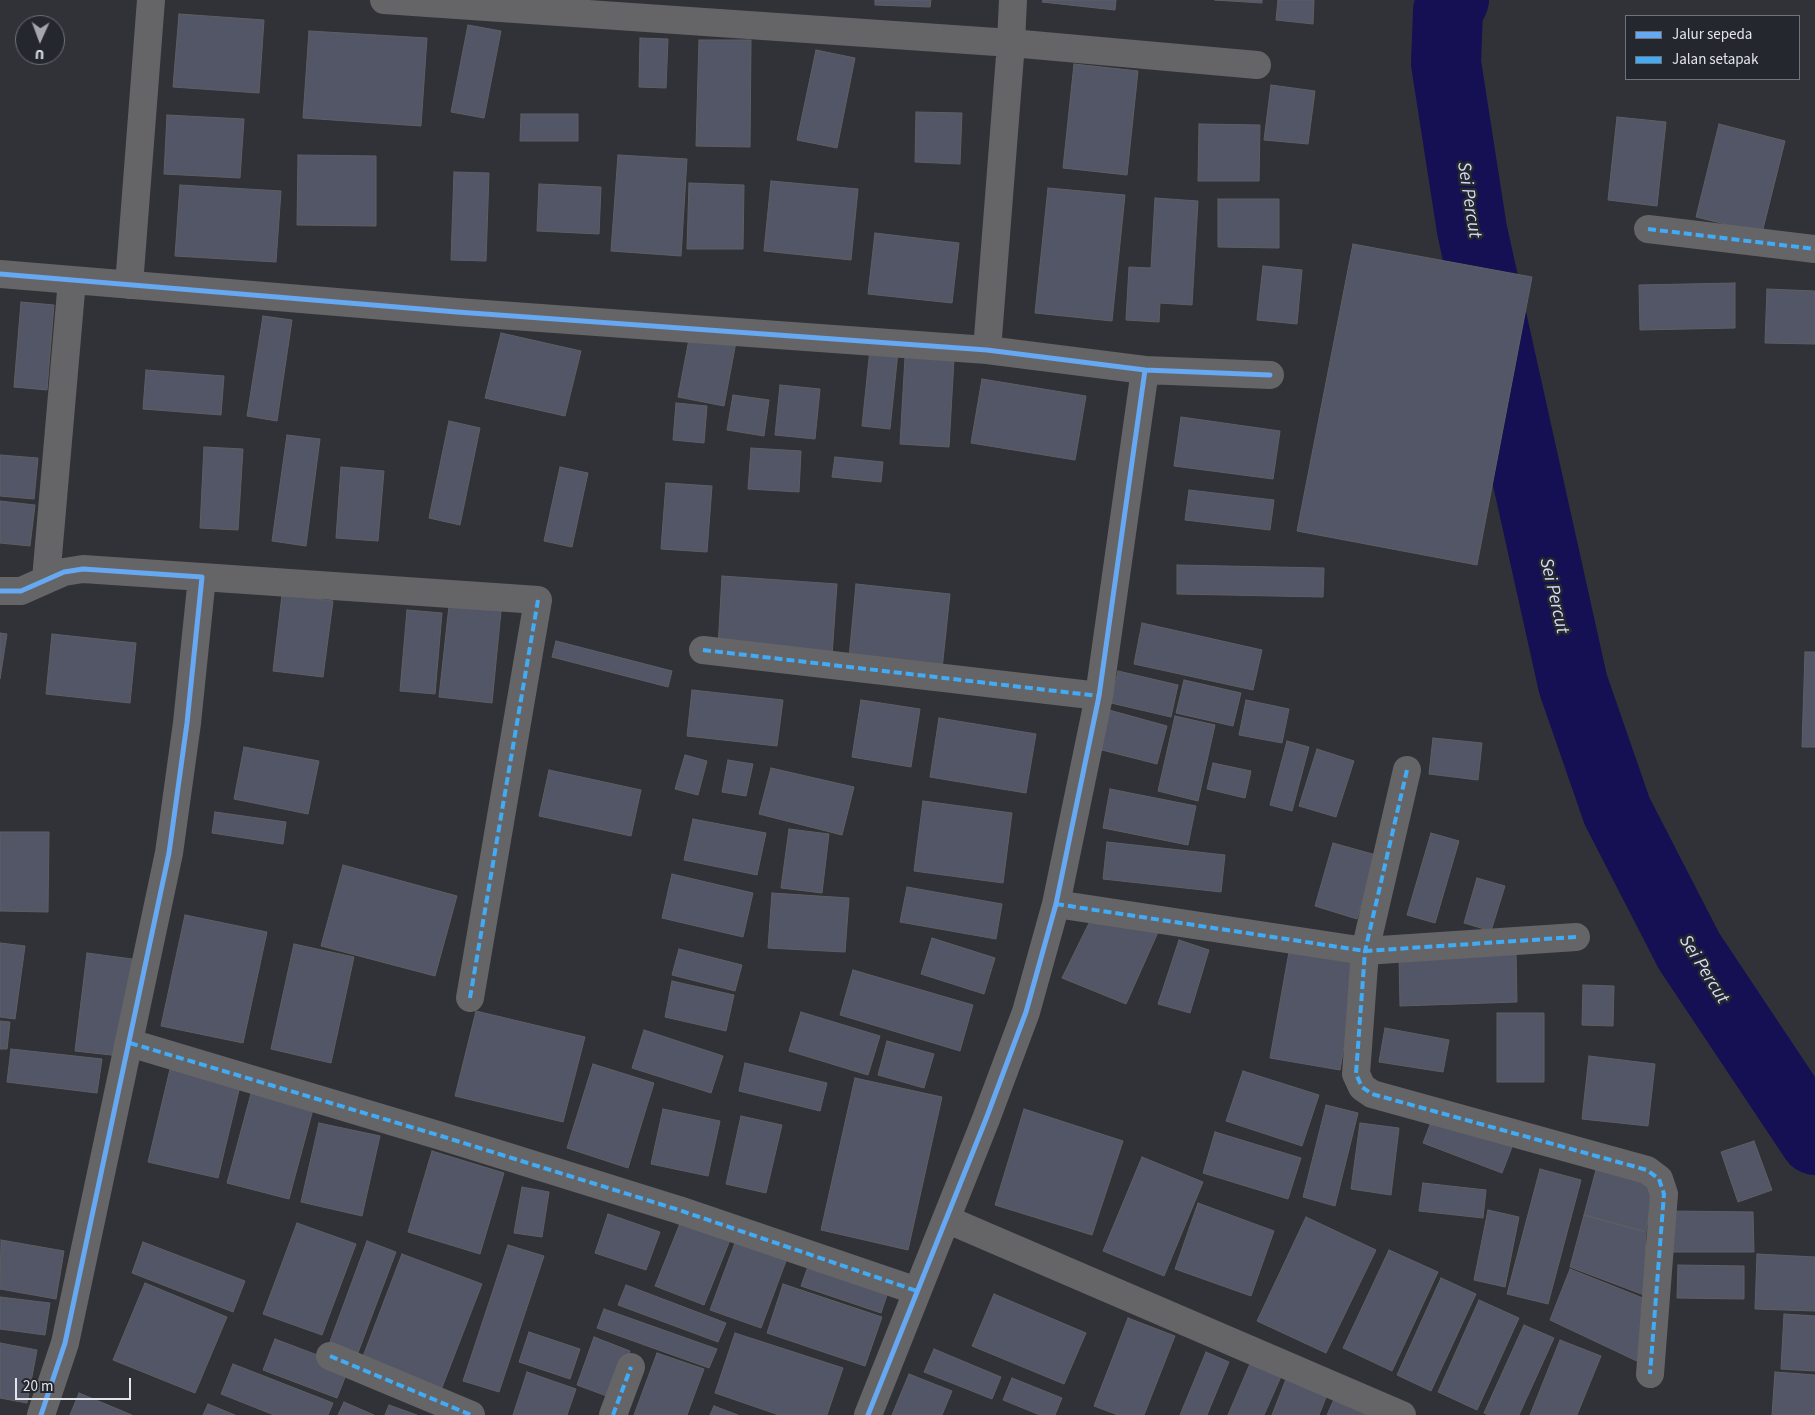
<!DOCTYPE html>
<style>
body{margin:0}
#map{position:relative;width:1815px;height:1415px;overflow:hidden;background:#313237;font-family:"Source Sans 3",sans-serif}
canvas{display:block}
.legend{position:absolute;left:1625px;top:15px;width:175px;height:65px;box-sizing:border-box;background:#25272f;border:1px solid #71737a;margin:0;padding:6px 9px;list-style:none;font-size:15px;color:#e3e5ea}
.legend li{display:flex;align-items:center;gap:10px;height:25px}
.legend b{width:25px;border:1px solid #71737a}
.north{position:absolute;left:15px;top:15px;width:50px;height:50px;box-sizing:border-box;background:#25272f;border:1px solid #71737a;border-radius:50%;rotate:182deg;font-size:14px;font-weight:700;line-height:20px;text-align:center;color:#e3e5ea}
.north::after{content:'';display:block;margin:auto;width:18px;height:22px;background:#a5a6ab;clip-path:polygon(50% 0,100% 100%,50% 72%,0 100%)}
.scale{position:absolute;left:15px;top:1378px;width:116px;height:22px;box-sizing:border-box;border:2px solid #e3e5ea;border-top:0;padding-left:6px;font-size:15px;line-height:18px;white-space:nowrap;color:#e3e5ea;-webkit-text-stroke:4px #25272f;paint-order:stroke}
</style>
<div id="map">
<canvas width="1815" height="1415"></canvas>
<ul class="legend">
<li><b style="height:6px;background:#66a8f1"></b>Jalur sepeda</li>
<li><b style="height:6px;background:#42abf6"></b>Jalan setapak</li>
</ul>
<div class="north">U</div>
<div class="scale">20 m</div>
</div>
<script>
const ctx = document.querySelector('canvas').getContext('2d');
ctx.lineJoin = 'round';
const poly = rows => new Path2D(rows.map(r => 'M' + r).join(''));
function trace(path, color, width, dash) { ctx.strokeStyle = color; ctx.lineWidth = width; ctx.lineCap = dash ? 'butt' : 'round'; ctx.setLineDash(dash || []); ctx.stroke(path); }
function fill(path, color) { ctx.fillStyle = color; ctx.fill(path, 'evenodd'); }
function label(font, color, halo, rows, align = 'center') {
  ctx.font = font + ' "Source Sans 3",sans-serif'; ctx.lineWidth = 5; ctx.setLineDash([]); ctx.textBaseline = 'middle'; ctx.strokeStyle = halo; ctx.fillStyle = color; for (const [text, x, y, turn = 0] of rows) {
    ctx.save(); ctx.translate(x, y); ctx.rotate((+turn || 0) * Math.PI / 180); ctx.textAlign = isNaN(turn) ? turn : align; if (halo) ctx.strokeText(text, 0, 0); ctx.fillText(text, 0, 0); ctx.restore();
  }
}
trace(poly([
 [1454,0,1448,11,1446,63,1472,230,1573,684,1617,811,1689,951,1815,1140]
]), '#150f54', 70);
const building = poly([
 [875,0,931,0,930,7,875,5,875,0],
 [1043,0,1116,0,1115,10,1042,2,1043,0],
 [1215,0,1262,0,1262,3,1215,0],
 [1278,0,1314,0,1313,24,1276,20,1278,0],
 [179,14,264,20,259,93,173,87,179,14],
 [468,25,501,31,484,118,451,112,468,25],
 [309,31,427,38,421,126,303,118,309,31],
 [640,38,668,39,666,88,639,87,640,38],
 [699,40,751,40,750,147,696,146,699,40],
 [816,50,855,58,837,148,797,140,816,50],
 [1074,64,1138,71,1127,175,1063,168,1074,64],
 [1271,85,1315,91,1308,144,1264,140,1271,85],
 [916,112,962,113,960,164,915,162,916,112],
 [521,114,578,114,578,141,520,141,521,114],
 [167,115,244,119,240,178,164,174,167,115],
 [1617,117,1666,122,1657,206,1608,200,1617,117],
 [1199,124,1260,125,1259,181,1198,181,1199,124],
 [1719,124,1785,141,1762,233,1696,217,1719,124],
 [298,155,376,156,376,226,297,225,298,155],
 [618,155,687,159,681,256,611,251,618,155],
 [454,172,489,173,486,261,451,260,454,172],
 [771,181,858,189,851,260,764,251,771,181],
 [689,183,744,185,743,249,687,249,689,183],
 [539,184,601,187,599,234,537,231,539,184],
 [180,185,281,191,276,262,175,256,180,185],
 [1048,188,1125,195,1112,321,1035,313,1048,188],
 [1155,198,1198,201,1192,305,1160,303,1159,322,1126,320,1129,267,1151,268,1155,198],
 [1218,199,1279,199,1279,248,1218,247,1218,199],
 [875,233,959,243,952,303,868,294,875,233],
 [1353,244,1532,277,1477,565,1297,531,1353,244],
 [1263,266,1302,270,1297,324,1257,320,1263,266],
 [1735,283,1735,328,1640,330,1639,285,1735,283],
 [1767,289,1815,291,1815,344,1765,343,1767,289],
 [21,302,54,305,47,390,14,387,21,302],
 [263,316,292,320,277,421,247,416,263,316],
 [501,333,581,351,565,416,485,398,501,333],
 [690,334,736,342,724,406,678,397,690,334],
 [870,349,898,352,890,429,862,426,870,349],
 [905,357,954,359,949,447,900,444,905,357],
 [146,370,224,376,221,415,143,409,146,370],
 [982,379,1086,396,1075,460,971,443,982,379],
 [780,385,820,389,815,439,775,435,780,385],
 [733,395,769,400,764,436,727,430,733,395],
 [676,403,707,406,704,443,673,440,676,403],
 [1181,417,1280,431,1273,479,1174,466,1181,417],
 [449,421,480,428,460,525,429,518,449,421],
 [287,435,320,439,306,546,272,541,287,435],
 [204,447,243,449,238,530,200,528,204,447],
 [751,448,801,451,799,492,748,489,751,448],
 [0,455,38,458,34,499,0,496,0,455],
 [835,457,883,462,881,482,832,477,835,457],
 [341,467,384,471,378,541,336,538,341,467],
 [560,467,588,473,572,547,544,541,560,467],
 [666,483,712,486,707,552,661,549,666,483],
 [1189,490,1274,500,1270,530,1185,520,1189,490],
 [0,501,35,505,30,546,0,543,0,501],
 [1177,565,1324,568,1323,597,1177,594,1177,565],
 [722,576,837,584,832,656,718,648,722,576],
 [856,584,950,594,942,669,849,658,856,584],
 [282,595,333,601,323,677,273,671,282,595],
 [449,606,501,611,492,703,439,697,449,606],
 [407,610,442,613,435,694,400,691,407,610],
 [1142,623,1262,650,1253,690,1134,664,1142,623],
 [0,633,7,634,0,679,0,633],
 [52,634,136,643,130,703,46,694,52,634],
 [556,641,672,671,668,687,552,657,556,641],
 [1805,652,1815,652,1815,747,1802,747,1805,652],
 [1118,671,1178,685,1171,717,1111,703,1118,671],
 [1184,680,1241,693,1233,726,1176,713,1184,680],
 [692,690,783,700,777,746,687,736,692,690],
 [861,700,920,709,911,767,852,757,861,700],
 [1246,700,1289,709,1282,743,1239,735,1246,700],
 [1109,710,1167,726,1157,764,1098,749,1109,710],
 [1175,716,1215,725,1198,801,1158,791,1175,716],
 [939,718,1036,734,1026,793,930,777,939,718],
 [1433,738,1482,743,1478,780,1429,774,1433,738],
 [1287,741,1309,747,1292,811,1270,805,1287,741],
 [244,747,319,761,308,814,234,799,244,747],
 [1317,749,1354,761,1336,817,1299,806,1317,749],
 [685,755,707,761,698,795,675,789,685,755],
 [728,760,753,764,746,796,722,792,728,760],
 [1213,763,1251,771,1245,798,1207,789,1213,763],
 [771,768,854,787,842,835,759,814,771,768],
 [549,770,641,790,631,836,539,816,549,770],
 [1110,789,1196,806,1188,845,1103,828,1110,789],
 [923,801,1012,813,1003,883,914,871,923,801],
 [215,812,286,822,283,844,212,833,215,812],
 [693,819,766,833,757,875,684,860,693,819],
 [789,829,829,834,822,893,781,888,789,829],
 [0,832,49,832,48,912,0,911,0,832],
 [1431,833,1459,841,1435,923,1407,915,1431,833],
 [1107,842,1225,855,1221,892,1103,879,1107,842],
 [1333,843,1376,855,1357,919,1315,906,1333,843],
 [343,865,457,896,435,976,321,946,343,865],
 [672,874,753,893,743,937,662,918,672,874],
 [1477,878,1505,886,1491,931,1464,923,1477,878],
 [907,887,1002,904,996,939,900,922,907,887],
 [772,893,849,898,845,952,768,948,772,893],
 [185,915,267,932,243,1043,161,1026,185,915],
 [1090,921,1159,930,1126,1004,1062,978,1090,921],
 [932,938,995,958,984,994,921,974,932,938],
 [1179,940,1209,950,1190,1013,1158,1004,1179,940],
 [0,943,25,946,15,1019,0,1017,0,943],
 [294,944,354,957,331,1063,271,1049,294,944],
 [679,949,742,965,735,991,672,975,679,949],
 [1516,951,1517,1002,1400,1006,1399,954,1516,951],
 [1289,952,1358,964,1340,1070,1270,1058,1289,952],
 [87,953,132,959,120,1056,75,1051,87,953],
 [853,970,973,1005,960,1051,840,1015,853,970],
 [672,981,734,995,726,1031,665,1017,672,981],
 [1583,985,1614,986,1613,1026,1582,1025,1583,985],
 [476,1011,585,1037,563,1122,455,1096,476,1011],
 [801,1012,880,1036,868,1075,789,1051,801,1012],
 [1497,1013,1544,1013,1544,1082,1497,1082,1497,1013],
 [0,1021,10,1022,7,1049,0,1049,0,1021],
 [1385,1028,1449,1040,1443,1072,1379,1062,1385,1028],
 [644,1030,723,1056,711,1093,632,1068,644,1030],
 [887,1041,934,1054,924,1088,878,1075,887,1041],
 [11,1049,102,1059,97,1093,7,1082,11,1049],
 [1589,1056,1655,1064,1648,1126,1582,1119,1589,1056],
 [745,1063,827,1083,820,1111,739,1091,745,1063],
 [593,1064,654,1083,628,1168,567,1148,593,1064],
 [171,1065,241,1082,218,1178,148,1162,171,1065],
 [1243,1071,1319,1095,1302,1146,1226,1121,1243,1071],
 [855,1078,942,1097,908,1250,821,1230,855,1078],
 [253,1086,315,1102,289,1199,227,1183,253,1086],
 [1326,1105,1358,1113,1335,1206,1303,1197,1326,1105],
 [663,1109,720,1121,708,1176,651,1164,663,1109],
 [1024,1109,1123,1141,1092,1235,995,1205,1024,1109],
 [741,1116,782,1125,766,1193,726,1184,741,1116],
 [1433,1117,1512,1147,1502,1173,1423,1143,1433,1117],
 [319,1123,380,1136,362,1216,301,1202,319,1123],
 [1360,1123,1399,1128,1391,1195,1351,1189,1360,1123],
 [1215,1132,1301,1158,1288,1199,1203,1173,1215,1132],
 [1754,1141,1772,1190,1738,1202,1721,1152,1754,1141],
 [432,1151,504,1173,480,1254,408,1232,432,1151],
 [1142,1157,1203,1182,1164,1276,1103,1251,1142,1157],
 [1597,1166,1644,1180,1652,1195,1646,1232,1584,1215,1597,1166],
 [1540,1169,1581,1180,1548,1304,1507,1294,1540,1169],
 [1423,1183,1486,1190,1483,1218,1419,1211,1423,1183],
 [522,1187,549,1192,542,1237,514,1233,522,1187],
 [1198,1203,1274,1231,1251,1296,1175,1269,1198,1203],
 [1488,1210,1519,1217,1505,1287,1474,1280,1488,1210],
 [1669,1211,1753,1212,1754,1252,1669,1252,1669,1211],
 [608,1214,660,1232,646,1270,595,1253,608,1214],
 [1584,1215,1646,1232,1644,1295,1570,1267,1584,1215],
 [1306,1217,1376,1250,1326,1353,1257,1321,1306,1217],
 [681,1221,730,1240,704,1305,655,1286,681,1221],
 [297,1223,356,1244,322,1335,263,1314,297,1223],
 [738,1235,789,1253,761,1328,710,1310,738,1235],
 [1,1240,64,1251,56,1299,0,1289,1,1240],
 [367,1241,396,1252,356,1358,328,1347,367,1241],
 [143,1242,245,1281,233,1312,132,1273,143,1242],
 [508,1245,544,1256,499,1392,463,1381,508,1245],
 [1389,1250,1438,1272,1392,1371,1343,1348,1389,1250],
 [402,1254,482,1284,441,1390,362,1359,402,1254],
 [1757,1254,1815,1257,1815,1311,1755,1309,1757,1254],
 [811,1258,890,1286,881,1313,801,1286,811,1258],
 [1678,1265,1744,1266,1744,1299,1677,1298,1678,1265],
 [1570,1269,1643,1298,1641,1363,1550,1320,1570,1269],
 [1441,1278,1476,1294,1431,1391,1397,1375,1441,1278],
 [145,1283,227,1317,195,1393,113,1360,145,1283],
 [783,1284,882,1317,865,1366,767,1333,783,1284],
 [626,1285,726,1323,718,1342,618,1305,626,1285],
 [994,1294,1086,1333,1064,1384,972,1346,994,1294],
 [0,1297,50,1303,45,1335,0,1329,0,1297],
 [1479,1300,1519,1318,1477,1410,1438,1392,1479,1300],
 [604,1309,717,1349,709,1368,597,1328,604,1309],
 [1784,1314,1815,1316,1815,1371,1781,1369,1784,1314],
 [1128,1318,1175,1336,1144,1415,1118,1415,1094,1406,1128,1318],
 [1524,1325,1554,1338,1519,1415,1488,1415,1484,1413,1524,1325],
 [529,1332,580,1349,570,1379,519,1362,529,1332],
 [735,1333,843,1368,827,1415,779,1415,715,1393,735,1333],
 [594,1337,630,1351,612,1398,577,1385,594,1337],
 [275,1339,349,1367,337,1398,263,1370,275,1339],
 [1560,1340,1601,1356,1577,1415,1530,1415,1560,1340],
 [0,1343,37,1350,27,1403,0,1398,0,1343],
 [934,1349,1001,1377,992,1399,924,1372,934,1349],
 [1206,1352,1229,1362,1207,1415,1180,1415,1206,1352],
 [657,1353,704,1369,687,1415,634,1415,657,1353],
 [1252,1359,1283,1372,1264,1415,1228,1415,1252,1359],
 [233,1364,333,1403,328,1415,274,1415,221,1394,233,1364],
 [527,1372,576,1389,567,1415,513,1415,527,1372],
 [1775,1372,1815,1375,1815,1415,1772,1415,1775,1372],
 [909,1374,952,1391,942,1415,892,1415,909,1374],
 [1288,1374,1329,1390,1319,1415,1272,1415,1288,1374],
 [1012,1378,1062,1398,1055,1415,1040,1415,1003,1400,1012,1378],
 [79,1393,132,1415,70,1415,79,1393],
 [1335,1397,1375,1415,1327,1415,1335,1397],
 [344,1402,374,1415,338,1415,344,1402],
 [208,1404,235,1415,203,1415,208,1404],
 [389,1405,417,1415,385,1415,389,1405],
 [714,1406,738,1415,710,1415,714,1406]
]);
fill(building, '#535667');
trace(building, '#5e5f62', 1);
trace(poly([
 [384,0,1011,43,1257,65],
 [1648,229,1815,249],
 [0,274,457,312,987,350,1145,370],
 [129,285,151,0],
 [987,350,1011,43,1013,0],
 [202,577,538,600,470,998],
 [46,579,72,280],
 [0,591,21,591,64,572,83,569,202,577,187,723,169,853,65,1343,41,1415],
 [703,650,1099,696],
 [1407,770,1365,951,1356,1074,1362,1087,1372,1094,1647,1170,1659,1179,1664,1194,1650,1374],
 [1056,904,1365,951,1576,937],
 [130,1043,441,1136,679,1210,917,1291],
 [946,1219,1402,1415],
 [330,1356,471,1415],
 [613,1415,631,1367],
 [868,1415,986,1119,1026,1012,1056,904,1099,696,1145,370,1270,375]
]), '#656567', 28);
trace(poly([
 [1648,229,1815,249],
 [703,650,1099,696],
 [1407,770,1365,951,1356,1074,1362,1087,1372,1094,1647,1170,1659,1179,1664,1194,1650,1374],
 [1056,904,1365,951,1576,937],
 [470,998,538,600],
 [130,1043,441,1136,679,1210,917,1291],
 [330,1356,471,1415],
 [613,1415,631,1367]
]), '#42abf6', 4, [8, 4]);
trace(poly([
 [0,274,457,312,987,350,1145,370],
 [0,591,21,591,64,572,83,569,202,577,187,723,169,853,65,1343,41,1415],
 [868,1415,986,1119,1026,1012,1056,904,1099,696,1145,370,1270,375]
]), '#66a8f1', 5);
label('italic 19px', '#d5dbf1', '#25272f', [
 ["Sei Percut",1468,200,81],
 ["Sei Percut",1553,596,77],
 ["Sei Percut",1703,970,58]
]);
</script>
